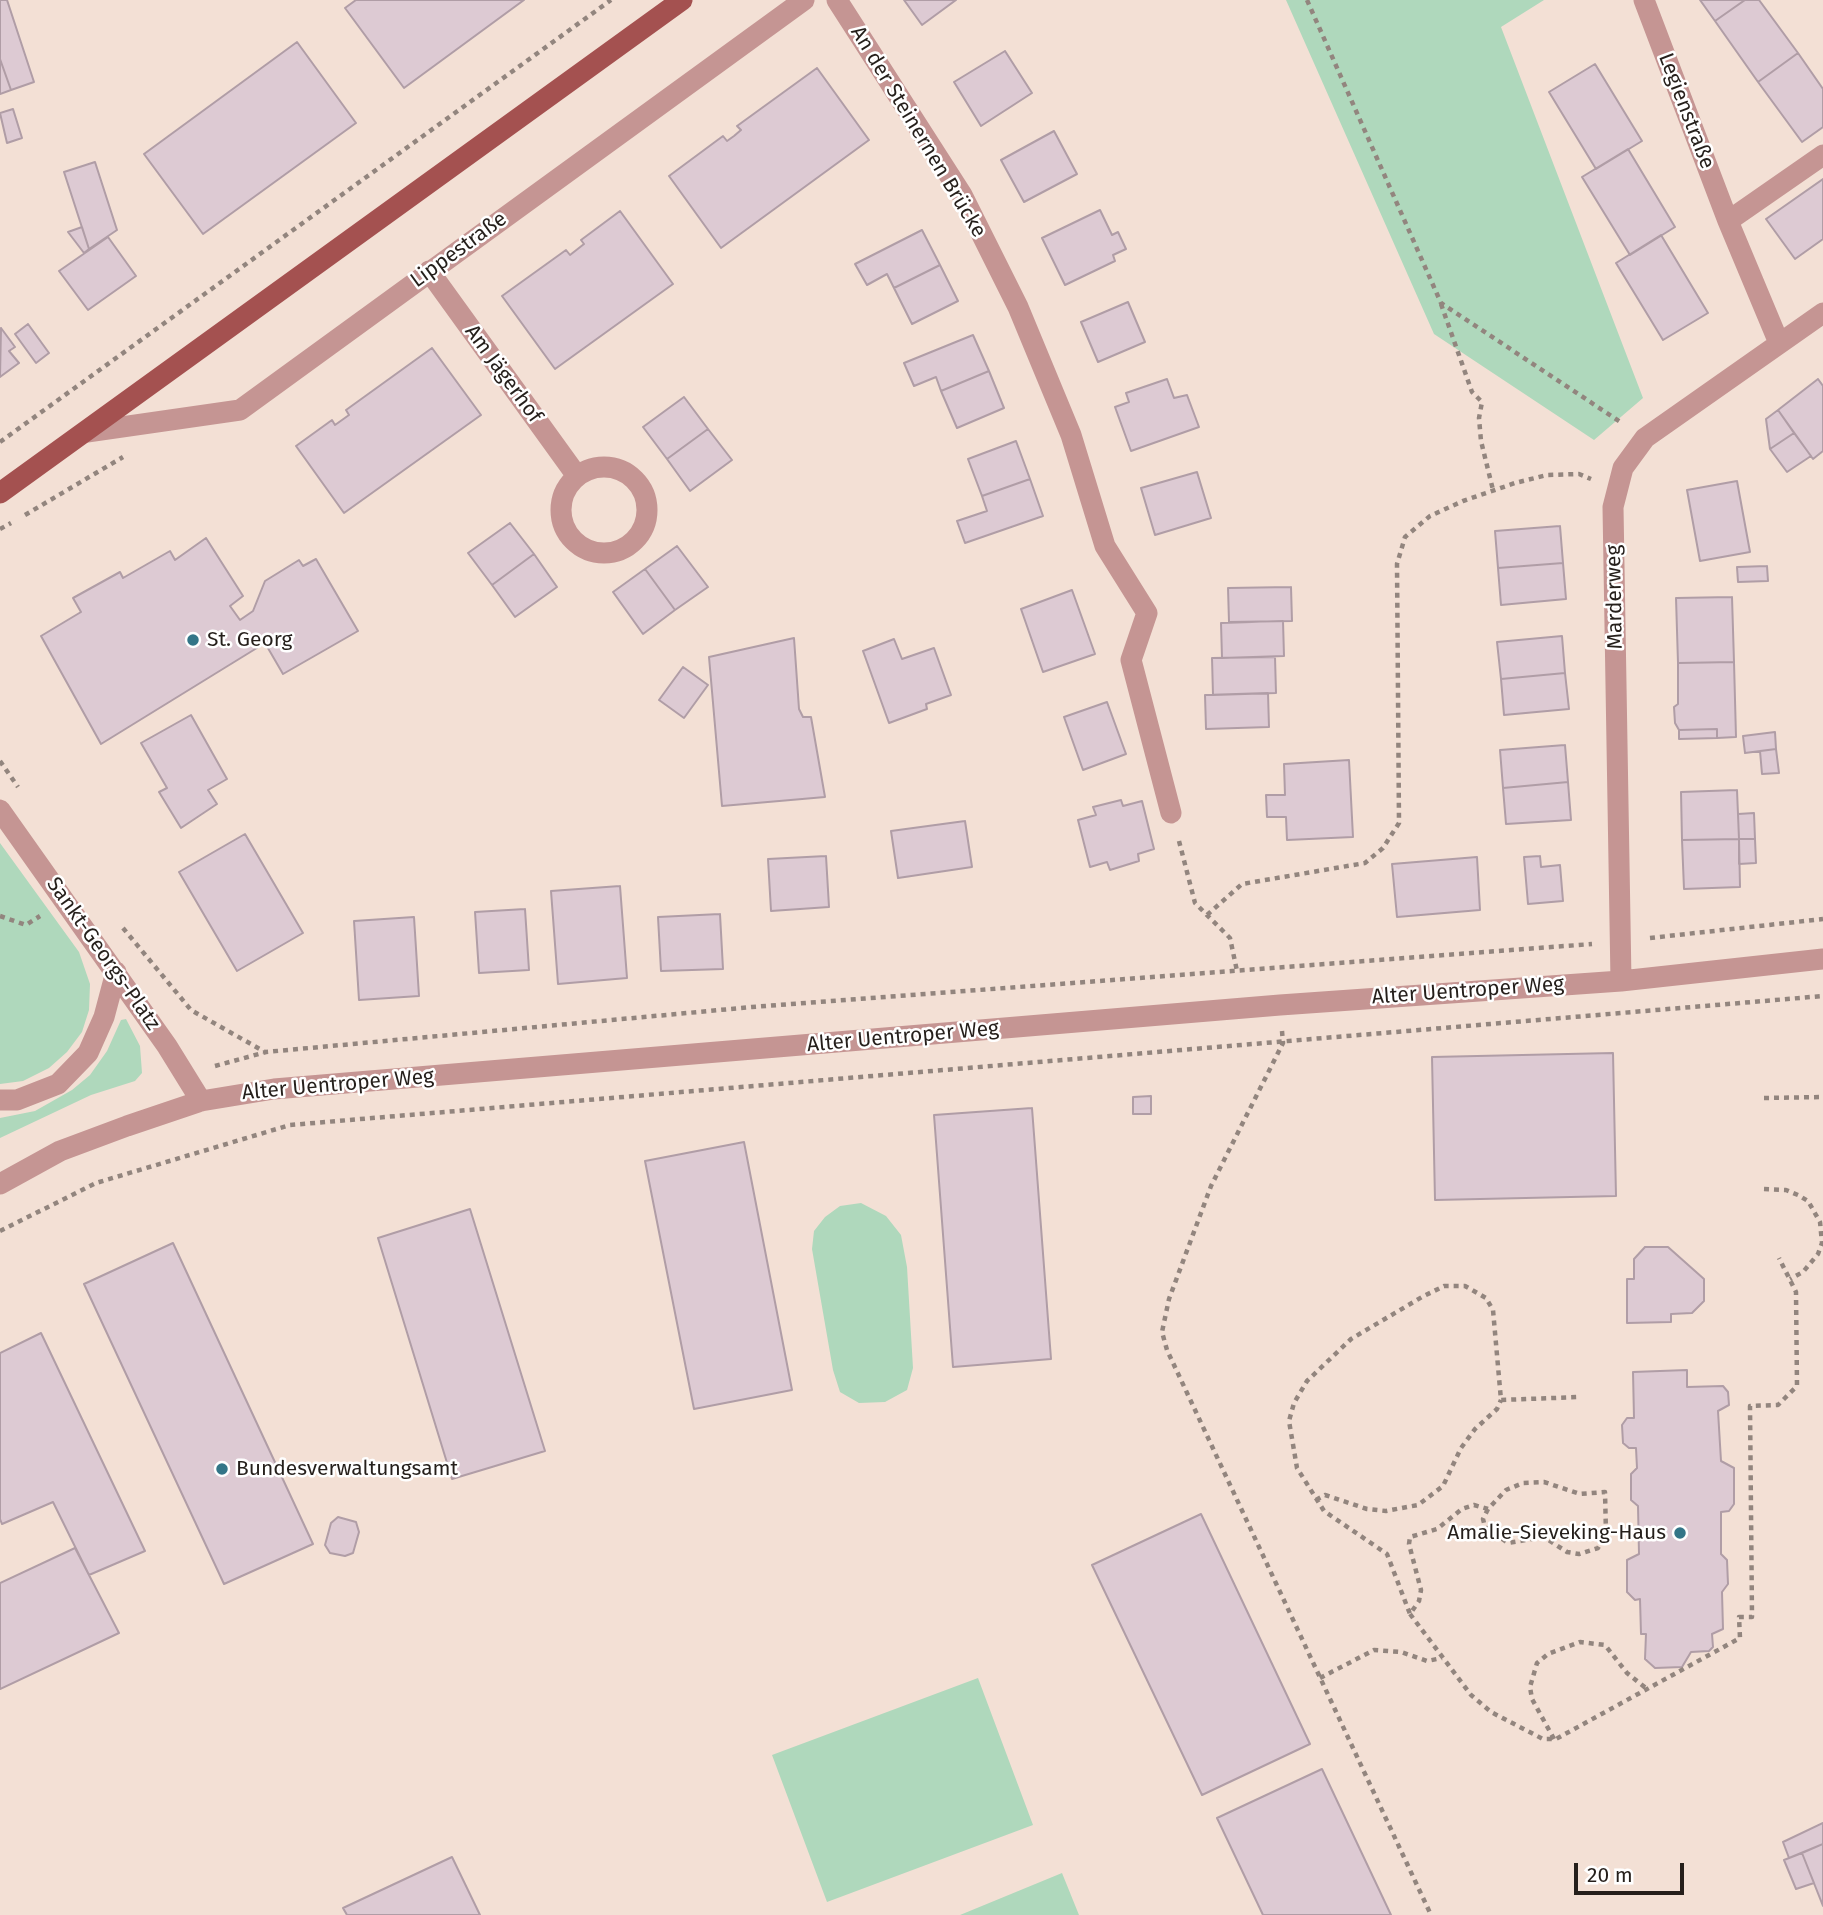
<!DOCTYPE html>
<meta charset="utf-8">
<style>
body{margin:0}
#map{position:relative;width:1823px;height:1915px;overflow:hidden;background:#f3e0d5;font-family:"Fira Sans",sans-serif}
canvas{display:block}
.scale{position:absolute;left:1574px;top:1863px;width:110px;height:32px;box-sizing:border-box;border:4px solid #251f1b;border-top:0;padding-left:9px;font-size:21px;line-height:24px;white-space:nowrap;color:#251f1b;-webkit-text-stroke:5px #fff;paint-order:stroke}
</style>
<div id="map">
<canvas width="1823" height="1915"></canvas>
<div class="scale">20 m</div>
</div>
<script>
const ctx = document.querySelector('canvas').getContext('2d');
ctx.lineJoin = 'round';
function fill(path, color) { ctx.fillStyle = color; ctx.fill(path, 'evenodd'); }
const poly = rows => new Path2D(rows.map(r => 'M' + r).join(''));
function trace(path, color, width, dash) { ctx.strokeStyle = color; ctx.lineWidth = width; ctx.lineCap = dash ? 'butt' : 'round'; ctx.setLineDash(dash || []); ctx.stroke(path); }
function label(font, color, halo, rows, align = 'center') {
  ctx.font = font + ' "Fira Sans",sans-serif'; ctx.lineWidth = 5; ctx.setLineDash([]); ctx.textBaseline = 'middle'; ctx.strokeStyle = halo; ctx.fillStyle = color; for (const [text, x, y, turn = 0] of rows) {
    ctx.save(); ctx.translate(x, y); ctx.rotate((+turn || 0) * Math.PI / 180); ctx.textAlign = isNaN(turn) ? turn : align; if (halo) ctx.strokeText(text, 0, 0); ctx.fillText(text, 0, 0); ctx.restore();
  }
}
fill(poly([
 [1286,0,1544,0,1501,27,1643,398,1594,440,1434,334],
 [0,843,79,952,90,984,89,1010,82,1032,67,1052,49,1068,23,1081,0,1084],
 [126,1019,140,1046,142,1073,135,1081,91,1095,0,1138,0,1118,35,1111,72,1090,90,1075,107,1051,121,1020],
 [861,1203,886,1216,901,1235,907,1267,913,1368,907,1390,885,1402,859,1403,840,1392,833,1370,812,1249,814,1231,825,1217,840,1206],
 [978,1678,1033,1825,827,1902,772,1755],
 [1062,1873,1079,1915,960,1915]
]), '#afd8bc');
const building = poly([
 [0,0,7,0,34,82,11,90,0,59,0,0],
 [356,0,524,0,404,88,345,8,356,0],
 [904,0,956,0,922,25,904,0],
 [1700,0,1745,0,1715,21,1700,0],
 [1745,0,1759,0,1798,53,1758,82,1715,21,1745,0],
 [297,42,356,123,203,234,144,154,297,42],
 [1005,51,1032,93,981,126,954,82,1005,51],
 [1798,53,1823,89,1823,127,1802,142,1758,82,1798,53],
 [0,59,11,90,0,94,0,59],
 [1595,64,1642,141,1596,169,1549,92,1595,64],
 [817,68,869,140,721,248,669,176,723,136,727,141,734,136,741,130,737,126,817,68],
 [13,109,22,138,7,143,0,113,13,109],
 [1054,131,1077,174,1024,202,1001,160,1054,131],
 [1628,149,1675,227,1630,255,1582,177,1628,149],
 [95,162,117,230,89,249,64,172,95,162],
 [1823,179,1823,239,1795,259,1766,219,1823,179],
 [1100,210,1112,235,1118,232,1126,249,1113,255,1115,261,1065,285,1042,238,1100,210],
 [620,211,673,284,555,369,502,296,566,250,570,255,584,244,581,240,620,211],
 [82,227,89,249,84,253,68,232,82,227],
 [922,230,940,265,894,288,887,274,867,285,855,264,922,230],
 [1661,235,1708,313,1663,340,1616,263,1661,235],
 [108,237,136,276,88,310,59,271,108,237],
 [940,265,958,301,912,324,894,288,940,265],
 [1128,302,1145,342,1098,362,1081,322,1128,302],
 [28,324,49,353,36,363,15,334,28,324],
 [1,328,15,347,9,351,19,363,0,377,1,328],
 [973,335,989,371,941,391,936,377,914,386,904,363,973,335],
 [432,348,481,415,344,513,296,446,332,420,335,425,349,415,346,410,432,348],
 [989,371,1004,408,957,428,941,391,989,371],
 [1167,379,1174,398,1187,395,1199,427,1131,451,1115,407,1129,402,1126,393,1167,379],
 [1818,379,1823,386,1823,451,1813,459,1778,410,1818,379],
 [684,397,708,429,667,459,643,427,684,397],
 [1778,410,1794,433,1770,449,1766,419,1778,410],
 [708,429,732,460,690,491,667,459,708,429],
 [1794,433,1811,456,1787,472,1770,449,1794,433],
 [1016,441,1030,479,982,496,968,459,1016,441],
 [1197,472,1211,518,1155,535,1141,488,1197,472],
 [1030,479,1043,516,965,543,957,521,987,511,982,496,1030,479],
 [1737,481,1750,552,1700,561,1687,490,1737,481],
 [510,523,534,554,492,585,468,553,510,523],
 [1560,526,1563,563,1498,568,1495,531,1560,526],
 [206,538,243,596,230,606,240,620,253,611,265,581,299,560,303,566,316,559,358,631,283,674,265,643,101,744,41,636,81,612,73,598,120,572,123,578,170,551,175,560,206,538],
 [677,546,708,587,675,610,645,569,677,546],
 [534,554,557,587,515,617,492,585,534,554],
 [1563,563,1566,599,1501,605,1498,568,1563,563],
 [1767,566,1768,581,1738,582,1737,567,1767,566],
 [645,569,675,610,643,634,613,592,645,569],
 [1291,587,1292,621,1229,622,1228,588,1291,587],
 [1072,590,1095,654,1043,672,1021,609,1072,590],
 [1732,597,1734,662,1678,663,1676,598,1732,597],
 [1283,621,1284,656,1222,658,1221,623,1283,621],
 [1562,636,1565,673,1501,679,1497,642,1562,636],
 [794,638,799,709,803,717,811,717,825,797,722,806,709,657,794,638],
 [894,639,902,659,934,648,951,695,926,704,927,709,889,723,863,651,894,639],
 [1275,657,1276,693,1213,695,1212,658,1275,657],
 [1734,662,1736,737,1717,738,1717,729,1679,730,1675,723,1674,707,1678,704,1678,663,1734,662],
 [683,667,708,685,684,718,659,700,683,667],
 [1565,673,1569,709,1504,715,1501,679,1565,673],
 [1268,693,1269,727,1206,729,1205,695,1268,693],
 [1107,702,1126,754,1083,770,1064,717,1107,702],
 [191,715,227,779,208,790,217,804,181,828,159,792,167,788,141,743,191,715],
 [1717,729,1717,738,1679,739,1679,730,1717,729],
 [1775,732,1776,749,1745,753,1743,736,1775,732],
 [1565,745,1568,782,1503,788,1500,750,1565,745],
 [1776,749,1779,773,1762,774,1760,751,1776,749],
 [1349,760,1353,837,1287,840,1286,817,1267,817,1266,795,1285,795,1284,764,1349,760],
 [1568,782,1571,820,1506,824,1503,788,1568,782],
 [1737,790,1739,839,1682,840,1681,792,1737,790],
 [1121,800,1123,806,1142,801,1154,849,1138,854,1139,861,1110,870,1107,862,1090,867,1078,820,1096,815,1093,807,1121,800],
 [1754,813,1755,839,1739,839,1738,814,1754,813],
 [965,821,972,867,898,878,891,831,965,821],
 [245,834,303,933,237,971,179,872,245,834],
 [1739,839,1755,839,1756,863,1739,864,1739,839],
 [1739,839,1740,887,1684,889,1682,840,1739,839],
 [826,856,829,907,771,911,768,859,826,856],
 [1540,856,1541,867,1560,865,1563,901,1528,904,1524,857,1540,856],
 [1477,857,1480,910,1397,917,1392,864,1477,857],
 [620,886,627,978,558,984,551,891,620,886],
 [525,909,529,970,479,973,475,912,525,909],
 [720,914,723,969,661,971,658,917,720,914],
 [414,917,419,996,359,1000,354,921,414,917],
 [1613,1053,1616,1196,1435,1200,1432,1057,1613,1053],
 [1151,1096,1151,1114,1133,1114,1133,1097,1151,1096],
 [1032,1108,1051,1359,953,1367,934,1115,1032,1108],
 [744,1142,792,1390,694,1409,645,1161,744,1142],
 [470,1209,545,1451,452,1479,378,1238,470,1209],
 [173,1243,313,1544,224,1584,84,1284,173,1243],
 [1645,1247,1668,1247,1704,1279,1704,1301,1692,1313,1671,1314,1671,1322,1627,1323,1627,1279,1634,1279,1634,1259,1645,1247],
 [41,1333,145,1551,89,1575,53,1502,2,1524,0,1519,0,1353,41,1333],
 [1687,1370,1687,1387,1723,1386,1728,1392,1729,1405,1718,1411,1721,1461,1734,1468,1734,1504,1729,1511,1721,1512,1721,1554,1727,1560,1728,1584,1722,1592,1723,1629,1712,1634,1713,1647,1709,1651,1691,1652,1682,1667,1655,1668,1645,1659,1646,1634,1641,1634,1640,1599,1635,1600,1627,1592,1627,1560,1639,1554,1638,1506,1631,1500,1631,1474,1637,1468,1636,1448,1629,1448,1623,1443,1622,1425,1627,1418,1634,1418,1633,1372,1687,1370],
 [1201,1514,1310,1744,1202,1795,1092,1565,1201,1514],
 [338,1517,356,1522,359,1532,353,1553,345,1556,330,1553,325,1545,331,1523,338,1517],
 [75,1548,119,1633,0,1689,0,1583,75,1548],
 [1322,1769,1391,1915,1263,1915,1217,1818,1322,1769],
 [1823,1823,1823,1844,1789,1858,1783,1842,1823,1823],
 [1823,1844,1823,1906,1802,1853,1823,1844],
 [1802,1853,1814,1883,1796,1889,1784,1860,1802,1853],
 [452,1857,480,1915,347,1915,343,1908,452,1857]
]);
fill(building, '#ddcad3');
trace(building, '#b09da6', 2);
trace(poly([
 [1307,0,1441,303,1622,423],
 [1441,304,1472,392,1482,402,1479,418,1481,441,1493,490],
 [0,442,611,0],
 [25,515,123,457],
 [0,529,11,523],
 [0,761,18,787],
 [1179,841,1195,903,1230,938,1237,971],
 [1207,915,1242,884,1365,863,1383,848,1399,823,1397,564,1405,537,1430,516,1463,501,1515,483,1547,475,1579,474,1591,479],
 [0,916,26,925,40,916],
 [123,928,191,1010,265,1052],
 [1650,938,1823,919],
 [1282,1031,1283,1043,1211,1186,1169,1299,1162,1332,1167,1350,1431,1915],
 [215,1066,266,1052,752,1007,1592,944],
 [1764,1098,1823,1097],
 [1764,1189,1786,1190,1798,1195,1808,1201,1820,1222,1822,1243,1818,1254,1803,1272,1790,1279],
 [0,1231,96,1183,290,1125,1823,996],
 [1316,1500,1325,1495,1367,1509,1386,1511,1418,1505,1443,1486,1461,1448,1475,1429,1497,1409,1501,1400],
 [1488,1509,1483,1519,1485,1527,1508,1543,1544,1537,1567,1552,1579,1554,1598,1548,1606,1534,1605,1492,1580,1494,1544,1482,1523,1483,1506,1490,1488,1509,1474,1505,1462,1509,1437,1529,1410,1537,1409,1544,1421,1590,1419,1601,1410,1614,1387,1554,1324,1511,1297,1468,1289,1421,1294,1403,1307,1381,1351,1339,1422,1297,1444,1286,1465,1286,1486,1298,1493,1310,1501,1400,1579,1397],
 [1410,1614,1471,1695,1491,1712,1543,1739,1556,1739,1740,1638,1739,1617,1752,1617,1750,1406,1778,1405,1797,1386,1796,1292,1779,1258],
 [1320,1678,1374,1650,1401,1652,1427,1661,1442,1658],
 [1554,1739,1532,1699,1530,1687,1537,1663,1548,1654,1580,1642,1605,1645,1627,1673,1647,1689]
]), '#92857e', 4.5, [5, 5]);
trace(poly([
 [837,0,962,195,1018,307,1071,435,1105,546,1147,613,1131,660,1171,813],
 [1644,0,1728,221,1779,343],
 [1728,221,1823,155],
 [429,271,577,476],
 [87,432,240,410,804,0],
 '561 510a43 43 0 1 1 86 0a43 43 0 1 1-86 0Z',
 [0,810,167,1046,201,1101],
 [1621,981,1613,507,1623,468,1645,438,1823,313],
 [0,1100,17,1100,58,1084,88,1053,104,1017,116,972],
 [0,1184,60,1151,127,1126,201,1101,274,1089,1280,1005,1621,981,1823,959]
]), '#c59593', 21);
trace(poly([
 [0,493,682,0]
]), '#a45150', 21);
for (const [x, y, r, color] of [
 [193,640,7,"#337587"],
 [222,1469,7,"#337587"],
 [1680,1533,7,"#337587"]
]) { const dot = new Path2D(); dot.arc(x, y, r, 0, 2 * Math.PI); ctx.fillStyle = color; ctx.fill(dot); trace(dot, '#fff', 2.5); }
label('21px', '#251f1b', '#fff', [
 ["Legienstraße",1686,111,69],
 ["An der Steinernen Brücke",918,132,59],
 ["Lippestraße",459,250,-36],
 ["Am Jägerhof",503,374,54],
 ["Marderweg",1615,597,-91],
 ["Sankt-Georgs-Platz",103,954,55],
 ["Alter Uentroper Weg",1468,991,-4],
 ["Alter Uentroper Weg",903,1037,-5],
 ["Alter Uentroper Weg",338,1085,-5]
]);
label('21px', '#251f1b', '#fff', [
 ["St. Georg",207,640],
 ["Bundesverwaltungsamt",236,1469],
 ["Amalie-Sieveking-Haus",1666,1533,"right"]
], 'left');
</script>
